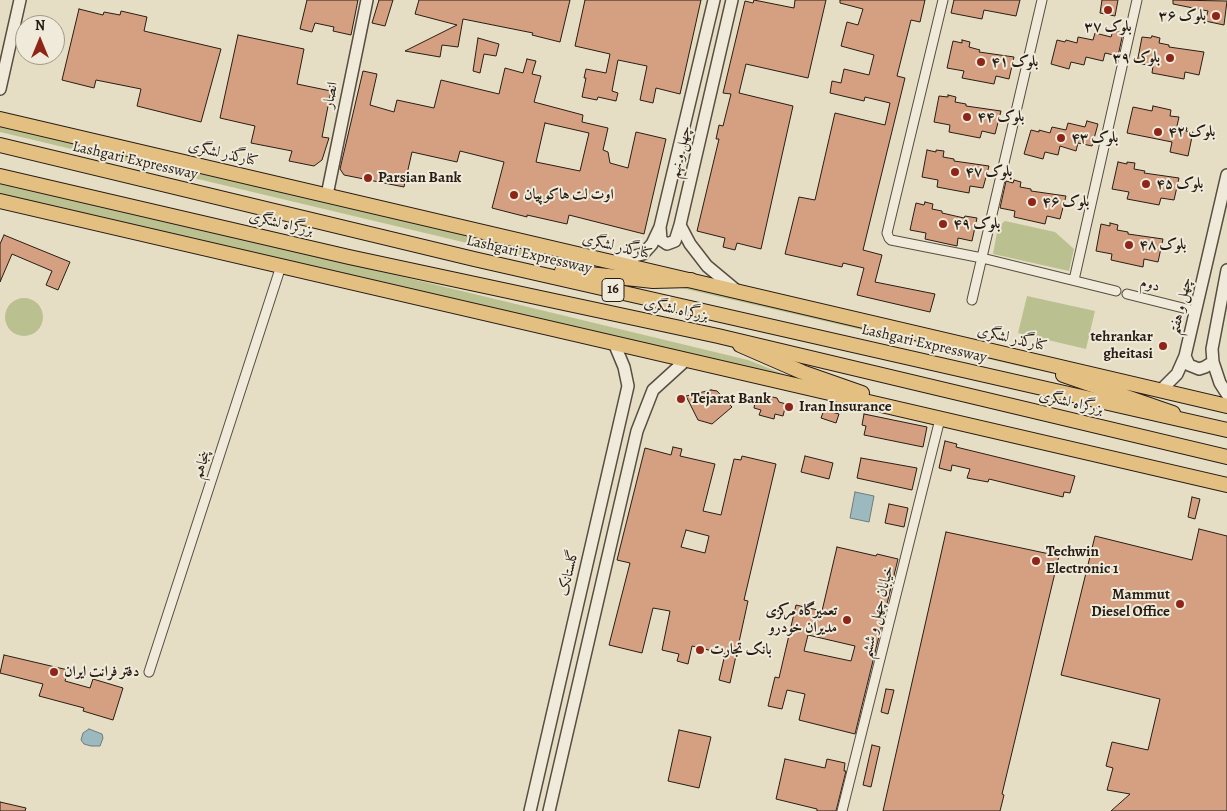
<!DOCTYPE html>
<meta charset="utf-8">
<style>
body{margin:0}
#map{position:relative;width:1227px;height:811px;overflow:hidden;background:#e6dec4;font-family:Alegreya,serif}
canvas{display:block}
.north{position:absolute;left:15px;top:15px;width:50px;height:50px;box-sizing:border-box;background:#efead9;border:1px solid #9f988b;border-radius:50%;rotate:0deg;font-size:14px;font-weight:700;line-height:20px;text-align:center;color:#281d15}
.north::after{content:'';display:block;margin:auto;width:18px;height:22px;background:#8f2418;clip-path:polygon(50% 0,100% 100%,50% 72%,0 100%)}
</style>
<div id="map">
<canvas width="1227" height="811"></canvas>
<div class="north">N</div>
</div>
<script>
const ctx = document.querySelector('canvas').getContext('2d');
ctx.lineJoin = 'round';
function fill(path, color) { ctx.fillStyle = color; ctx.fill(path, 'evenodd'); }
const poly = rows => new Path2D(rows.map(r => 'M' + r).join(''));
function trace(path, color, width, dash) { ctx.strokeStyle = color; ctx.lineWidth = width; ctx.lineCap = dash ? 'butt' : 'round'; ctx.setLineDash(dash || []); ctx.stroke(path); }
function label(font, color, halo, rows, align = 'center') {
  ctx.font = font + ' Alegreya,Amiri,serif'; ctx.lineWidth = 4; ctx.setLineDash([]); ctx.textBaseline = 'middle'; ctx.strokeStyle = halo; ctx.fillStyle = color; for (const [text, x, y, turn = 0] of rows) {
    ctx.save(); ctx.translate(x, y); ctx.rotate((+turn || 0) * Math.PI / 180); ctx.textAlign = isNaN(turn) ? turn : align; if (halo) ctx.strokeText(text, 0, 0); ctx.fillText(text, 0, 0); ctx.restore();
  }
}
fill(poly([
 [0,124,592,262,523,256,484,247,0,132],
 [0,182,300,252,748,360,796,379,0,194],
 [1005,221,1055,232,1074,249,1069,271,993,254,998,227],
 [692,278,1044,370,1036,370,664,284],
 [1027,296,1095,311,1086,349,1018,333],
 '5 317a19 19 0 1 1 38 0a19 19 0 1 1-38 0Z'
]), '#bbc090');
const water = poly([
 [855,492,874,496,869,522,850,518,855,492],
 [89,729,102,734,103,738,100,746,91,746,84,744,81,740,83,733,89,729]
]);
fill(water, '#9db9c0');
trace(water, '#6e7b7c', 1);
const building = poly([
 [307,0,358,0,351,35,333,31,334,27,315,23,312,32,300,29,307,0],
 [379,0,393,0,385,26,372,23,379,0],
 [419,0,570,0,560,42,532,35,533,33,463,19,458,47,442,45,440,57,405,51,457,25,415,14,419,0],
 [585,0,701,0,680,94,656,88,653,103,640,100,647,66,618,60,612,91,618,93,616,101,598,97,597,100,582,97,586,78,584,78,586,69,606,73,610,54,575,46,585,0],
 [754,0,794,8,795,0,826,0,808,78,746,64,739,93,793,106,761,249,737,243,735,250,723,247,725,238,697,231,719,139,716,139,719,125,723,126,731,94,723,93,745,1,753,3,754,0],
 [840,0,925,0,920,22,911,20,897,76,905,78,863,250,882,255,875,282,935,294,930,312,857,295,864,268,843,263,842,267,785,254,799,197,815,200,835,113,885,125,890,103,865,97,864,101,830,93,832,81,841,83,844,69,869,75,874,55,841,46,847,22,858,25,863,9,840,3,840,0],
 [954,0,1020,0,1016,16,984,10,982,19,951,13,954,0],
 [1102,0,1118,0,1115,16,1100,13,1102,0],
 [1173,0,1227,1,1224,25,1205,21,1208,11,1173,4,1173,0],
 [79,9,103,15,104,12,120,15,121,11,147,17,144,31,221,49,201,122,137,106,141,89,96,80,94,88,62,80,79,9],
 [1113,31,1123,33,1118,56,1105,53,1103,61,1086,57,1084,65,1071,62,1069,69,1051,64,1057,40,1065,42,1066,40,1077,43,1078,37,1093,40,1095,33,1111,37,1113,31],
 [238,35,304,49,297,84,331,91,322,137,329,138,322,160,314,166,289,161,292,151,251,143,255,126,220,118,238,35],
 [1152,36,1160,38,1159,43,1169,45,1169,47,1204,52,1199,75,1185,72,1184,79,1152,73,1153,66,1137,63,1142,37,1151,38,1152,36],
 [478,38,499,44,496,56,484,54,480,73,473,71,478,38],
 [962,40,970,42,969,47,980,50,979,52,1014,57,1009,79,996,76,994,84,962,78,964,71,947,68,953,41,962,43,962,40],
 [527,59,536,61,532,74,541,76,534,102,583,115,582,122,608,128,603,150,608,152,610,163,628,168,636,132,666,139,644,234,569,215,567,224,527,215,527,217,492,208,504,162,460,151,457,162,412,152,404,187,344,175,340,169,363,71,377,74,370,105,394,112,397,100,434,108,441,80,499,94,505,68,523,73,527,59],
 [545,123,589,133,580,171,536,162,545,123],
 [948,95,956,97,955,102,966,104,966,106,1001,111,995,134,982,131,980,138,949,132,950,125,934,122,939,96,948,97,948,95],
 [1153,106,1171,110,1170,116,1179,117,1177,126,1187,128,1186,131,1193,132,1188,156,1170,152,1172,142,1127,133,1133,107,1152,111,1153,106],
 [1087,121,1098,124,1092,146,1078,143,1076,151,1060,146,1058,155,1045,152,1043,159,1024,154,1031,130,1039,132,1039,130,1050,133,1052,127,1066,130,1068,123,1085,127,1087,121],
 [927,150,936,152,936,150,944,151,943,157,954,159,954,161,989,166,983,188,970,186,969,193,937,187,938,180,922,177,927,150],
 [1118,162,1127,164,1127,162,1135,163,1134,169,1145,171,1144,173,1179,178,1174,200,1161,198,1159,205,1127,199,1129,192,1112,189,1118,162],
 [1014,180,1021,182,1020,187,1031,189,1031,191,1066,196,1060,219,1047,216,1045,224,1014,217,1015,211,1000,208,1006,181,1013,183,1014,180],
 [925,202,933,204,932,209,942,211,942,213,964,218,965,216,977,218,972,241,958,238,957,246,925,239,926,233,910,230,916,203,924,205,925,202],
 [1110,223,1118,225,1117,230,1128,232,1128,234,1163,239,1158,262,1144,259,1143,267,1111,260,1112,254,1096,251,1101,224,1110,226,1110,223],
 [4,235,70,262,58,290,46,285,52,271,12,254,0,282,0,244,4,235],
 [711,390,717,391,732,407,712,424,698,420,686,396,711,390],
 [768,396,777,398,779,402,786,404,783,416,775,414,774,419,759,415,761,410,754,408,756,397,762,399,768,396],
 [824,410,839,414,836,423,821,418,824,410],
 [864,414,927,427,923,447,864,435,866,426,862,425,864,414],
 [945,441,957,444,956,447,1075,476,1070,493,1064,492,1063,497,989,479,988,482,967,478,970,469,952,465,951,471,939,468,945,441],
 [673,447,682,449,680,456,715,464,703,511,721,515,734,459,741,460,742,456,776,464,744,600,748,601,730,683,719,680,725,654,692,646,688,664,677,661,679,654,662,650,670,611,653,608,642,653,609,645,630,563,617,560,645,448,671,455,673,447],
 [686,530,709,536,705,553,681,547,686,530],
 [805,456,833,463,829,479,801,472,805,456],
 [861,458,917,468,912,490,857,478,861,458],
 [1192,497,1200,499,1195,519,1188,517,1192,497],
 [889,504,908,508,904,527,885,523,889,504],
 [1199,529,1227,536,1227,811,1111,811,1130,794,1107,790,1113,768,1106,766,1112,742,1148,750,1160,699,1061,675,1095,536,1192,560,1199,529],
 [946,532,1059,556,1002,794,1004,795,1000,811,883,811,946,532],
 [837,547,876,556,877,554,898,559,855,734,799,720,805,694,787,690,782,709,768,706,775,677,779,678,796,605,822,611,837,547],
 [808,635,855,646,851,661,804,651,808,635],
 [4,655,68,670,65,681,90,688,93,679,123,688,113,720,83,711,84,708,39,696,43,684,0,673,4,655],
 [886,689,894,690,888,714,881,712,886,689],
 [679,730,711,737,699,788,668,781,679,730],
 [872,745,880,747,871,787,863,785,872,745],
 [785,759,825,768,827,759,845,763,844,771,846,771,836,811,817,811,817,809,776,799,785,759],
 [0,802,26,808,25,811,0,811,0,802]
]);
fill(building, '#d4a081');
trace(building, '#281d15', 1);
const minor = poly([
 [943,0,887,233,889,238,891,240,982,258,1116,291],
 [1074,280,1137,0],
 [1127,294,1195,311],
 [972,300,1042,0],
 [149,672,281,266],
 [842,811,940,419]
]);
const tertiary = poly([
 [0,89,20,0],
 [327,195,367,0],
 [680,225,690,244,707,266,737,291],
 [660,227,661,240,667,244,675,241,680,225,732,0],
 [614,261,643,254,652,244,660,227,714,0],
 [1227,270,1212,349,1213,362,1220,383,1227,394],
 [1185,356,1189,365,1199,369,1205,367,1213,362],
 [1161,390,1177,374,1185,356,1227,175],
 [530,811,628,386,624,367,614,343],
 [549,811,637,431,653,390,686,360]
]);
const primary = poly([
 [0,119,1227,406],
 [0,201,1227,485],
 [740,345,802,372,862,393],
 [1063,375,1173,413]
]);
const trunk = poly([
 [0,145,474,259,1227,430],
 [0,176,349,257,718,336,1227,457],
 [562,271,653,281,691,280]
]);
trace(minor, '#584d41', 11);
trace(tertiary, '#584d41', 14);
trace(primary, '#281d15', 16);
trace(trunk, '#281d15', 16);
trace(minor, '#efead9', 9);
trace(tertiary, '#efead9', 11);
trace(primary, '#e3bf82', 14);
trace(trunk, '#e3bf82', 14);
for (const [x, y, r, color] of [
 [1108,10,5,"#8f2418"],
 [1216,16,5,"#8f2418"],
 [1170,58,5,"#8f2418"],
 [981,62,5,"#8f2418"],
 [967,117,5,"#8f2418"],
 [1158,132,5,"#8f2418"],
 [1061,138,5,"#8f2418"],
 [955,172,5,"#8f2418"],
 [368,178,5,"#8f2418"],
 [1146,184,5,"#8f2418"],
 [514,195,5,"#8f2418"],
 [1032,202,5,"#8f2418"],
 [943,224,5,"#8f2418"],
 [1129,245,5,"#8f2418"],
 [1163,346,5,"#8f2418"],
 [681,399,5,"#8f2418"],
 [789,407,5,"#8f2418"],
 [1036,561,5,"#8f2418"],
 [1180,604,5,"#8f2418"],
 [847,620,5,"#8f2418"],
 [700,650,5,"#8f2418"],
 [54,672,5,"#8f2418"]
]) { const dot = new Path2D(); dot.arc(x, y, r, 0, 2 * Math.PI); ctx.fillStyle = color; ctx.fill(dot); trace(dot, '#efead9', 2); }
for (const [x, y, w] of [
 [613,290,22]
]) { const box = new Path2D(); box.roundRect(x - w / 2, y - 11.5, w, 23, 4); ctx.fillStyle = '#efead9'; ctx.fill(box); trace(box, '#281d15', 1); }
label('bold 14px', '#281d15', null, [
 ["16",613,290]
]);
label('bold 15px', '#281d15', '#efead9', [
 ["بلوک ۳۶",1206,16,"right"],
 ["بلوک ۳۷",1108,27,"center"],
 ["بلوک ۳۹",1160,58,"right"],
 ["بلوک ۴۱",991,62],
 ["بلوک ۴۴",977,117],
 ["بلوک ۴۲",1168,132],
 ["بلوک ۴۳",1071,138],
 ["بلوک ۴۷",965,172],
 ["Parsian Bank",378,178],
 ["بلوک ۴۵",1156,184],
 ["اوت لت هاکوپیان",524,195],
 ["بلوک ۴۶",1042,202],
 ["بلوک ۴۹",953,224],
 ["بلوک ۴۸",1139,245],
 ["tehrankar",1153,337,"right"],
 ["gheitasi",1153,354,"right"],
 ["Tejarat Bank",691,399],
 ["Iran Insurance",799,407],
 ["Techwin",1046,552],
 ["Electronic 1",1046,569],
 ["Mammut",1170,595,"right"],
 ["Diesel Office",1170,612,"right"],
 ["تعمیرگاه مرکزی",837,611,"right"],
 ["مدیران خودرو",837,628,"right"],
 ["بانک تجارت",710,650],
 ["دفتر فرانت ایران",64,672]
], 'left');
label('15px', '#281d15', '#efead9', [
 ["انصار",331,95,-79],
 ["چهل و نهم",681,152,-77],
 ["کنارگذر لشگری",223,154,13],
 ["Lashgari Expressway",135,161,13],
 ["بزرگراه لشگری",281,224,13],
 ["کنارگذر لشگری",617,247,13],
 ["Lashgari Expressway",529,255,13],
 ["دوم",1150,285,15],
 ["چهل و هفتم",1181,306,-77],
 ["بزرگراه لشگری",676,310,12],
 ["کنارگذر لشگری",1012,339,13],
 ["Lashgari Expressway",924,344,13],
 ["بزرگراه لشگری",1071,403,13],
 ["پنجاهم",202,465,-72],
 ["گلستانک",569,573,-77],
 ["خیابان چهل و ششم",878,612,-76]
]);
</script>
